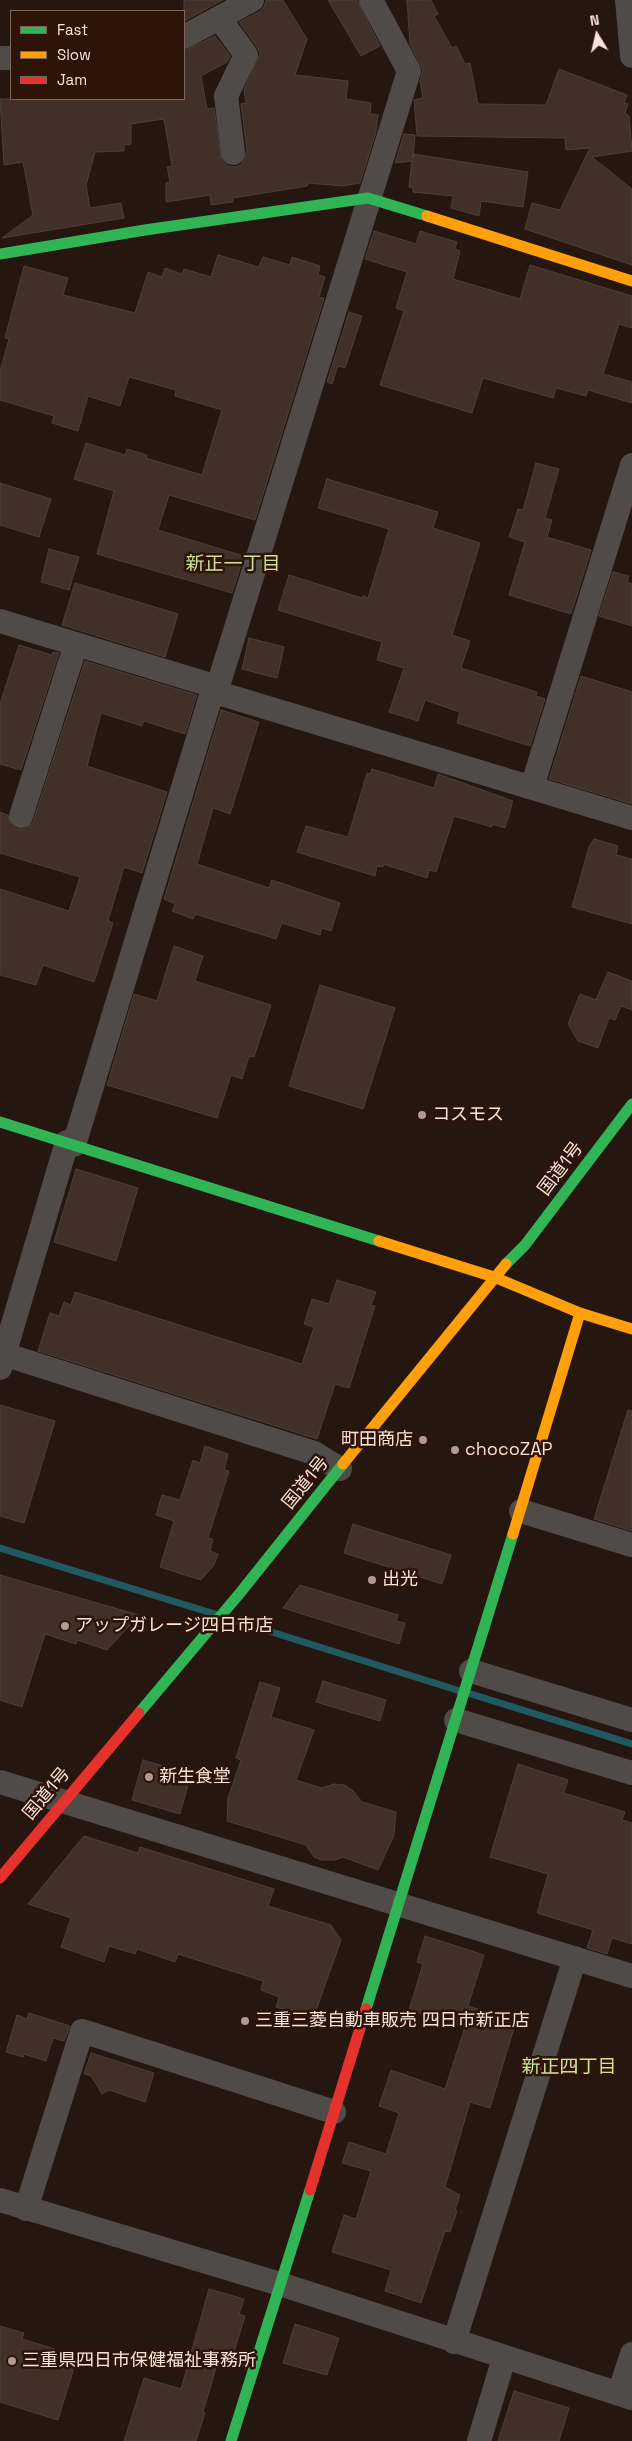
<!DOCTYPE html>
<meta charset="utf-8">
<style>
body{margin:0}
#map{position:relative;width:632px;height:2441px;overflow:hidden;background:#251610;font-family:"Space Grotesk",sans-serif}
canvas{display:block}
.legend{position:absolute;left:10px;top:10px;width:175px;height:90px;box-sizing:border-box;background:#2d1308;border:1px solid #7d665c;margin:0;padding:6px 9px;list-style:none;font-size:15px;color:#f6e3db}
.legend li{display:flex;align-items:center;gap:10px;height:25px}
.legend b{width:25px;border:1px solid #7d665c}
.north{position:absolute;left:572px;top:10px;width:50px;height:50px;-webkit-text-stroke:4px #2d1308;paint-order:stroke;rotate:351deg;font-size:14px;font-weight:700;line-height:20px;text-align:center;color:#f6e3db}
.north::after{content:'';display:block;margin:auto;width:18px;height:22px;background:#f6e3db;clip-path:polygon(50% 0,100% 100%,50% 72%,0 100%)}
</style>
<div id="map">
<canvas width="632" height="2441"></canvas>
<ul class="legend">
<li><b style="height:6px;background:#30b455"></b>Fast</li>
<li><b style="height:6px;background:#ff9f0a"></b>Slow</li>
<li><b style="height:6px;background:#e5322d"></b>Jam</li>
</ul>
<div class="north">N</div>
</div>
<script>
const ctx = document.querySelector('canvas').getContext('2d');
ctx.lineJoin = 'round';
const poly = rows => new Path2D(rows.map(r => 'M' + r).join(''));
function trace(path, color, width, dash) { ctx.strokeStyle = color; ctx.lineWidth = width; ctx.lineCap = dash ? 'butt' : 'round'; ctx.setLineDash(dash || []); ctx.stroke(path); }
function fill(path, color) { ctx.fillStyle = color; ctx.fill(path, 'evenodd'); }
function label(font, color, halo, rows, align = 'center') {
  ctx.font = font + ' "Space Grotesk","Noto Sans JP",sans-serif'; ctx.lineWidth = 5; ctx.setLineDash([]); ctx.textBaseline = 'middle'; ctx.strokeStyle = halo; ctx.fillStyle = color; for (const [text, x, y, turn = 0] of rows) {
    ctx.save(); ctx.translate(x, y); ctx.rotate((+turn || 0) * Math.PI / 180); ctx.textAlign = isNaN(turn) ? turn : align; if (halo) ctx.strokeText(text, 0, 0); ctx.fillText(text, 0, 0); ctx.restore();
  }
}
trace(poly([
 [0,1548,215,1614],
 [227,1618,460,1691],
 [471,1694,632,1744]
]), '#20595f', 7);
const building = poly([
 [184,0,223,0,184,21,184,0],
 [266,0,283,0,307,39,295,75,348,81,346,99,371,103,370,114,378,115,376,132,360,183,343,186,308,183,307,186,233,198,233,202,211,205,210,195,166,202,166,183,170,182,167,167,172,166,164,119,131,124,131,144,124,145,124,151,95,152,86,185,90,208,121,203,124,218,2,238,33,215,23,162,4,165,0,99,184,99,184,51,215,36,230,56,227,62,201,76,207,109,214,108,222,161,228,166,235,167,242,164,247,151,241,104,246,103,244,90,260,54,257,47,239,22,259,12,264,7,266,0],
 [328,0,357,0,380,46,361,56,328,0],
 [407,0,431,0,438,14,434,16,452,48,456,46,465,64,470,63,478,104,546,105,559,69,627,95,624,103,628,104,625,113,629,116,632,151,592,157,632,189,632,265,525,229,532,203,560,210,590,148,566,150,565,138,417,136,414,100,423,98,420,81,423,70,410,44,407,0],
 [404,134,415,135,413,158,413,154,528,172,523,207,481,201,479,216,451,208,453,196,413,192,413,188,409,187,412,161,395,163,404,134],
 [374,231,416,244,420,231,457,242,455,249,460,251,453,279,520,299,530,265,632,296,632,328,619,324,603,374,632,382,632,403,588,390,586,396,556,388,553,398,483,378,472,413,380,385,404,311,396,308,407,272,365,259,374,231],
 [218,255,259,267,263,257,290,265,292,257,320,266,318,275,325,277,319,297,324,298,255,520,169,495,158,530,244,556,232,593,97,554,114,491,74,479,86,443,125,455,127,449,147,455,146,458,202,475,222,410,175,396,176,390,129,377,120,406,88,396,78,431,52,423,54,416,0,400,0,371,9,339,5,338,24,266,68,278,63,295,135,313,148,272,162,277,165,268,182,274,184,269,211,277,218,255],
 [349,312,362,316,345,368,338,366,332,384,327,382,349,312],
 [536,463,559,469,545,518,552,520,547,537,591,550,571,614,509,595,525,542,509,537,518,509,523,510,536,463],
 [327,479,438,512,433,528,480,543,452,635,470,641,461,668,537,692,536,696,545,699,530,746,457,723,460,712,425,700,418,721,389,712,404,668,377,660,382,642,278,610,289,575,362,598,363,596,368,598,389,529,318,508,327,479],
 [0,483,51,499,39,537,0,525,0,483],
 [49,549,79,557,69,590,41,582,49,549],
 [613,572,629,576,627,582,632,584,632,626,599,616,613,572],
 [75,583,178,614,165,657,62,625,75,583],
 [249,638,284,647,277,678,242,669,249,638],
 [19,645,52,655,53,652,59,653,21,770,0,764,0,704,19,645],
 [85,661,197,695,185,734,144,721,142,726,101,713,87,766,167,792,142,873,124,867,108,921,113,923,94,982,43,965,36,985,0,975,0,889,69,911,80,877,0,853,0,812,8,815,11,825,17,829,24,829,33,822,85,661],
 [581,676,632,692,632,804,549,779,581,676],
 [221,710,259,722,230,814,213,808,197,864,269,888,272,880,340,903,331,931,322,928,320,935,282,923,276,939,195,914,193,919,172,911,175,904,164,899,221,710],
 [372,769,434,788,438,774,513,801,505,828,492,824,492,827,454,816,436,872,429,870,427,878,383,864,383,867,377,866,375,876,297,852,306,826,348,837,367,773,370,774,372,769],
 [594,839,618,846,616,855,632,859,632,924,572,907,589,847,594,839],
 [174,946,203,956,195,981,271,1005,254,1057,249,1056,242,1079,231,1075,217,1118,107,1085,134,994,157,1001,174,946],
 [608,972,632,981,632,1010,621,1006,615,1020,609,1018,598,1048,578,1041,568,1024,580,994,596,1000,608,972],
 [320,985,395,1008,363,1109,289,1086,320,985],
 [76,1169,138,1188,116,1261,54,1242,76,1169],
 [337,1280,376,1292,371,1305,375,1306,349,1388,335,1384,317,1439,38,1351,50,1313,59,1316,64,1302,71,1305,75,1292,302,1364,314,1327,304,1324,312,1299,329,1304,337,1280],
 [0,1405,55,1421,24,1523,0,1516,0,1405],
 [628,1410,632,1411,632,1531,594,1519,628,1410],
 [205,1446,228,1454,224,1470,229,1471,208,1538,213,1539,210,1551,218,1554,214,1565,201,1580,160,1567,174,1521,156,1515,162,1495,180,1500,193,1460,200,1463,205,1446],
 [353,1524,451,1555,442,1584,344,1553,353,1524],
 [0,1575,139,1615,107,1650,77,1640,76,1644,45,1634,22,1707,0,1700,0,1575],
 [300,1585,398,1615,396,1621,405,1623,399,1644,283,1608,300,1585],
 [323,1681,386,1700,380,1721,316,1702,323,1681],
 [260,1682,280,1688,271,1717,314,1730,296,1780,322,1788,334,1784,345,1785,353,1791,362,1802,396,1812,394,1835,378,1870,343,1857,336,1860,321,1860,314,1857,306,1845,227,1821,228,1798,241,1760,236,1758,260,1682],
 [143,1760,191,1774,180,1814,132,1800,143,1760],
 [518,1764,568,1780,564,1793,625,1812,622,1820,632,1823,632,1944,612,1938,607,1954,587,1948,593,1930,537,1913,548,1874,490,1857,518,1764],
 [84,1836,138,1853,140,1847,274,1889,268,1906,331,1925,341,1940,313,2019,276,2007,279,1997,261,1990,263,1981,178,1954,175,1962,137,1949,135,1954,109,1946,104,1962,61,1947,71,1918,28,1904,84,1836],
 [425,1936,484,1955,468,2006,516,2021,490,2108,470,2102,445,2187,460,2195,455,2210,457,2211,450,2232,445,2231,421,2303,385,2291,391,2270,332,2252,344,2215,356,2219,371,2171,342,2163,349,2142,386,2154,399,2113,379,2106,391,2070,445,2089,465,2027,409,2010,423,1964,417,1962,425,1936],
 [29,2013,70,2026,64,2041,53,2038,46,2061,24,2054,23,2057,6,2052,17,2015,27,2019,29,2013],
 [91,2053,154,2073,145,2102,109,2090,102,2094,91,2076,84,2074,91,2053],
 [209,2289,244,2299,239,2314,245,2316,233,2355,221,2351,203,2412,205,2413,196,2441,124,2441,144,2378,181,2389,209,2289],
 [295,2324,339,2338,327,2375,283,2363,295,2324],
 [0,2326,24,2333,22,2339,55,2349,54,2354,76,2361,58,2420,0,2402,0,2326],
 [514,2391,569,2408,559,2441,498,2441,514,2391]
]);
fill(building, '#413028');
trace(building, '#4c3f3a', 1);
trace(poly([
 [627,0,632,56],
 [220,19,246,55,226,96,233,153],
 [184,37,252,0],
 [0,58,11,58],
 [0,621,214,686,225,695,632,818],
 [217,689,409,71,371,0],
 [532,787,632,465],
 [21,816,76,644],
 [74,1145,214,686],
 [0,1353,314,1453,340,1469],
 [0,1368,67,1142],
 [521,1511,632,1545],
 [471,1671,632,1720],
 [456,1720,632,1773],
 [0,1782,632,1976],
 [0,2200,280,2284,632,2398],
 [26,2209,82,2031,334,2112],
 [454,2342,575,1958],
 [619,2394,632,2354],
 [479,2441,504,2358]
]), '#514b48', 24);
trace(poly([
 [0,254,145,230,368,198,427,216],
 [0,1122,379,1241],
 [506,1264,525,1245,632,1104],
 [139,1713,240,1593,343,1464],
 [366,2009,513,1534],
 [231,2441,310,2190]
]), '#30b455', 11);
trace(poly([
 [427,216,632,281],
 [379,1241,494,1277,580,1313,632,1329],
 [343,1464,506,1264],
 [513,1534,580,1313]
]), '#ff9f0a', 11);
trace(poly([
 [0,1878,139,1713],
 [310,2190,366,2009]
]), '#e5322d', 11);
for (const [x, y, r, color] of [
 [422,1115,5,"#ad9b94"],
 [423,1440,5,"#ad9b94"],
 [455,1450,5,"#ad9b94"],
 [372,1580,5,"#ad9b94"],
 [65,1626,5,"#ad9b94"],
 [149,1777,5,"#ad9b94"],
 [245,2021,5,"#ad9b94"],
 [12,2361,5,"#ad9b94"]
]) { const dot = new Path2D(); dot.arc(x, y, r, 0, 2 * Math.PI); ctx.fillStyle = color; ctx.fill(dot); trace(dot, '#2d1308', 2); }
label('18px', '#f6e3db', '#2d1308', [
 ["コスモス",432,1115],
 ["町田商店",413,1440,"right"],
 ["chocoZAP",465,1450],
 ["出光",382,1580],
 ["アップガレージ四日市店",75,1626],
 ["新生食堂",159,1777],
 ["三重三菱自動車販売 四日市新正店",255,2021],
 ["三重県四日市保健福祉事務所",22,2361]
], 'left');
label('18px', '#f6e3db', '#2d1308', [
 ["国道1号",561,1169,-53],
 ["国道1号",306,1483,-51],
 ["国道1号",47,1794,-50]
]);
label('19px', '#c9e095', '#2d1308', [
 ["新正一丁目",233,565],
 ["新正四丁目",569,2068]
]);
</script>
